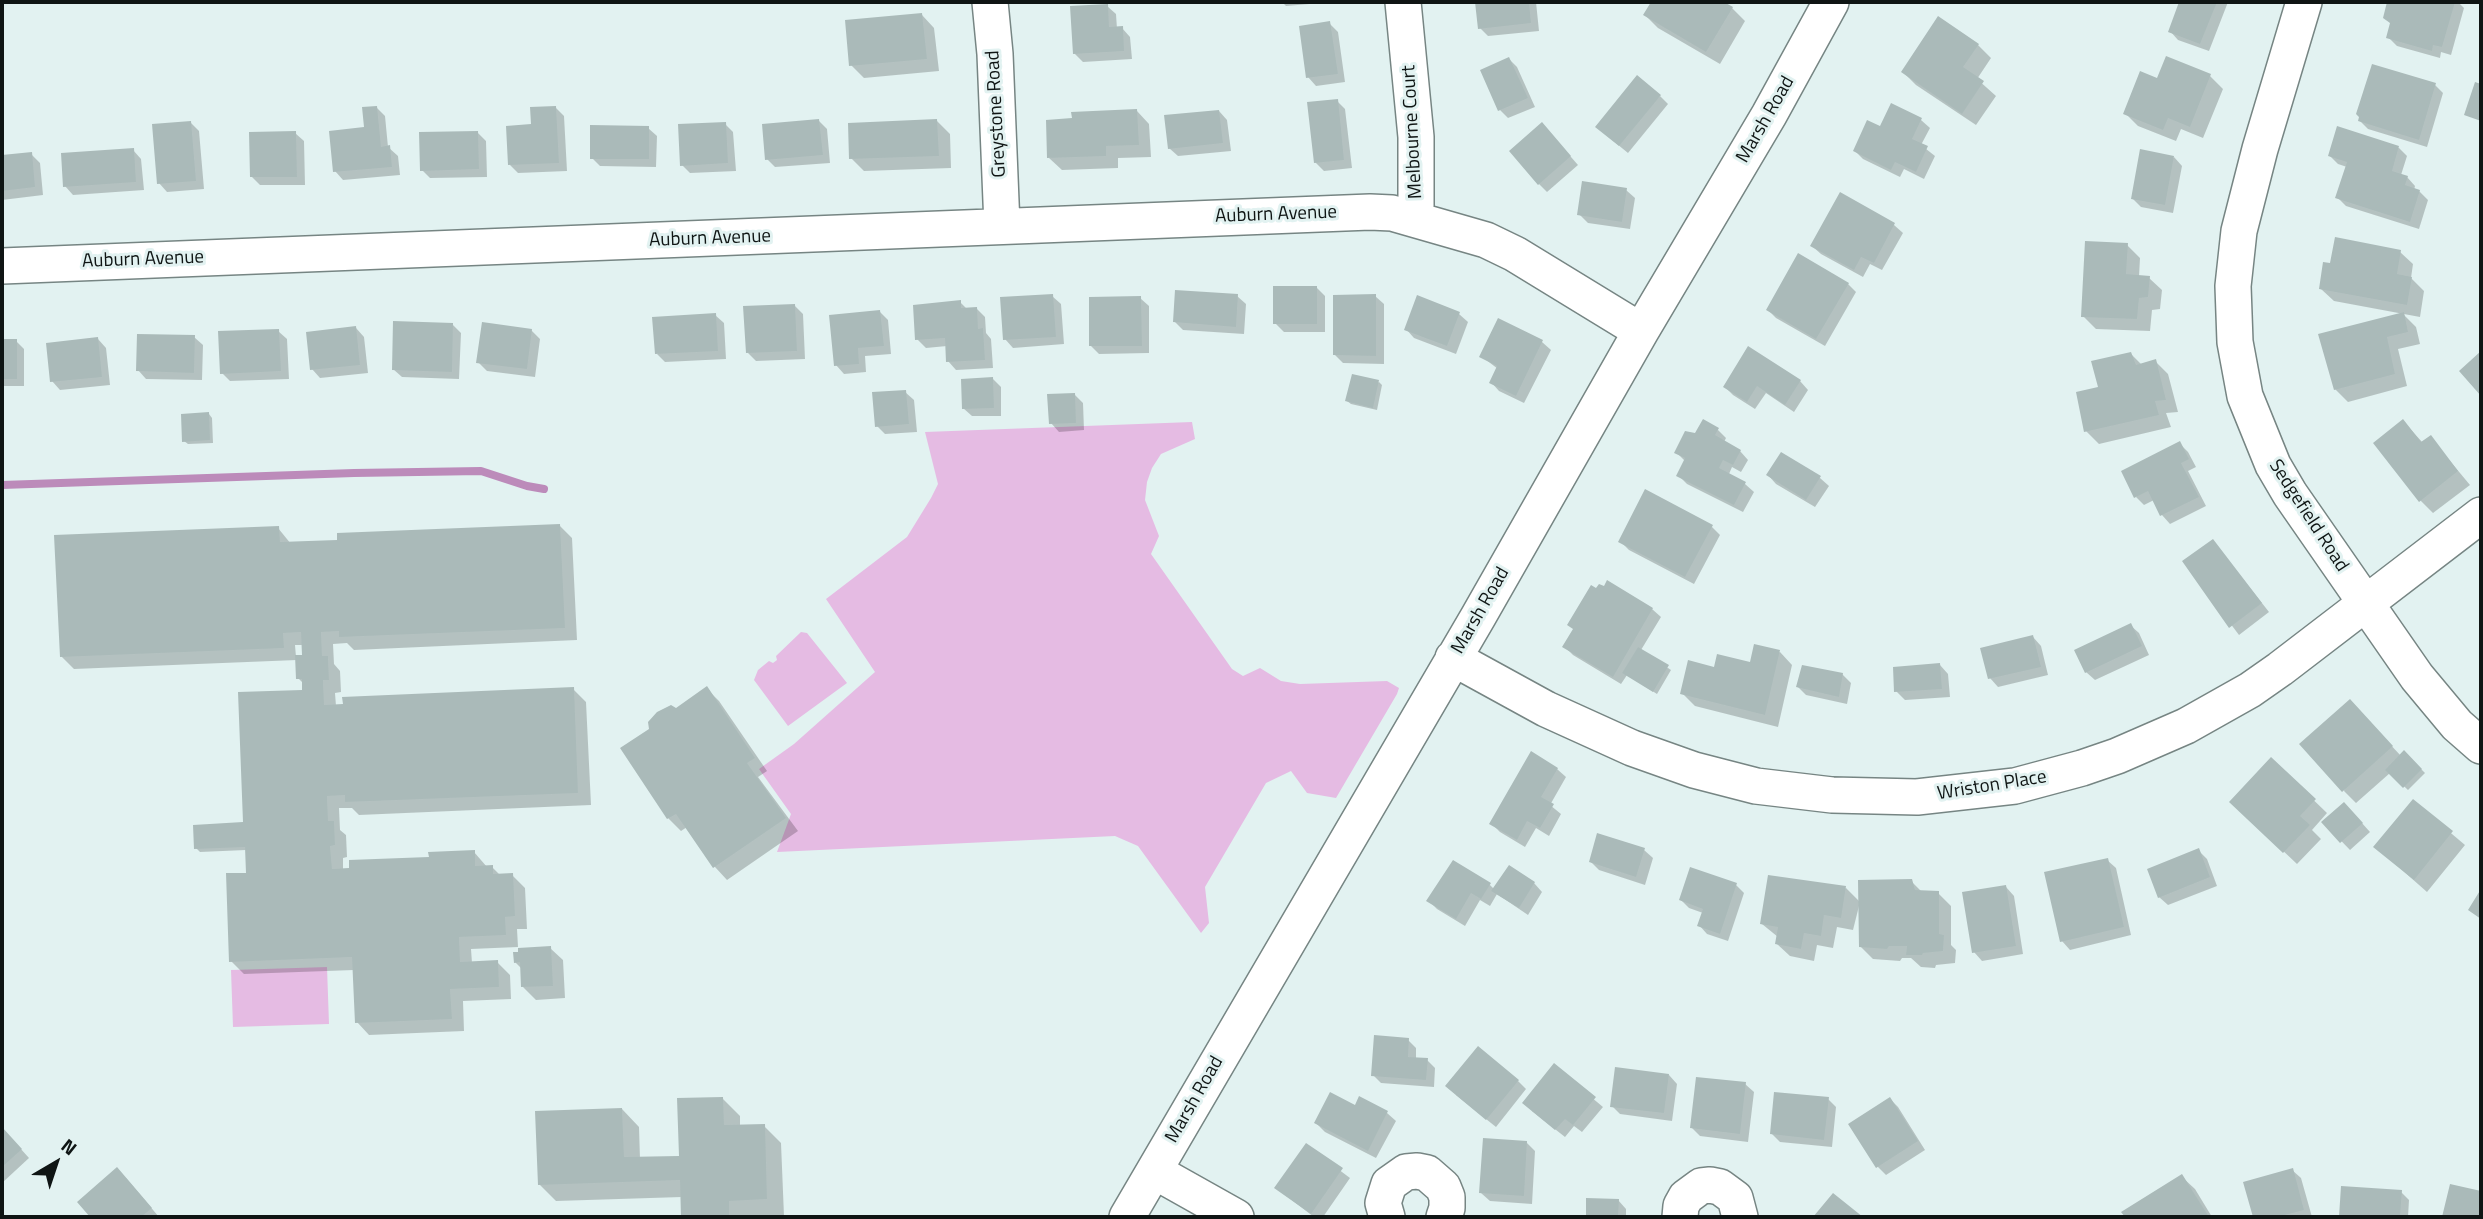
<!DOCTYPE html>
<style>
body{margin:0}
#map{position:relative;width:2483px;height:1219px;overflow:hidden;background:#e2f2f1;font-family:"Titillium Web",sans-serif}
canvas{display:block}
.frame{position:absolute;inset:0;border:4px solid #0f1514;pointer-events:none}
.north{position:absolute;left:21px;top:1128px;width:70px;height:70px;-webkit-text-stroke:5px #e2f2f1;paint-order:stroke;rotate:39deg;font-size:19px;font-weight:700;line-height:28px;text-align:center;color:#0f1514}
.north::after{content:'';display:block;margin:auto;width:24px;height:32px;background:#0f1514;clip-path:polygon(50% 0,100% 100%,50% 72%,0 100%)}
</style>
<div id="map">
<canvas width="2483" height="1219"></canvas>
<div class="frame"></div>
<div class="north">N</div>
</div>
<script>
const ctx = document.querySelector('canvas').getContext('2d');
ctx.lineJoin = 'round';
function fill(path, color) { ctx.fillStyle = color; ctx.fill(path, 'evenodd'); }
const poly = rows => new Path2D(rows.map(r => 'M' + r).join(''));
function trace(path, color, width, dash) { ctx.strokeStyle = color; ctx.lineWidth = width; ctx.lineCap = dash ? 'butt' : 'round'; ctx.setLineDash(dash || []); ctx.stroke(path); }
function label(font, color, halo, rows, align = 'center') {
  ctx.font = font + ' "Titillium Web",sans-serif'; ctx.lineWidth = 6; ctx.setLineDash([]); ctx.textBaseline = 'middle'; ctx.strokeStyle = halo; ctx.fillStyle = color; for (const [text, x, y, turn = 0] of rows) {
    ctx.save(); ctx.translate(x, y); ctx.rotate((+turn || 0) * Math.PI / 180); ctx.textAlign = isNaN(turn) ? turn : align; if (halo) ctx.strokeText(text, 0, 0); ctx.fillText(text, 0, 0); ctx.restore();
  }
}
fill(poly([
 [1192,422,1195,439,1161,454,1152,468,1147,482,1145,500,1159,536,1151,554,1232,669,1243,676,1260,668,1281,681,1300,684,1387,681,1399,688,1397,694,1336,798,1307,793,1291,771,1266,783,1205,887,1209,923,1201,933,1138,846,1115,836,777,852,791,814,759,769,794,744,875,672,826,599,907,537,931,498,938,484,925,432],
 [801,632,807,633,847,683,788,726,754,680,758,670,769,661,773,663,777,660,776,656],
 [327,967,329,1024,233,1027,231,970]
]), '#e5bbe3');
fill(poly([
 [1282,2,1333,2,1286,6],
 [1477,2,1536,2,1539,31,1488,36,1480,28],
 [1653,2,1721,2,1732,8,1745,21,1720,64,1658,28,1645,15],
 [2181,2,2228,2,2209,51,2178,40,2170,31],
 [2389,2,2458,2,2464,8,2451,55,2441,52,2440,58,2397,46,2388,37,2392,24,2385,17],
 [1107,6,1116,14,1117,29,1122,28,1130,37,1132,59,1083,62,1074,53],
 [922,15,934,28,939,71,864,78,851,65],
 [1329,23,1338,32,1345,82,1316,86,1308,77],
 [1978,45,1991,58,1977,79,1996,96,1976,125,1916,85,1903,72],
 [1509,59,1517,67,1535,107,1508,118,1500,110],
 [2210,76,2223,89,2203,138,2181,129,2176,141,2138,126,2125,113,2158,80],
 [2435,85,2443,93,2427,147,2368,129,2360,121],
 [1660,96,1668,104,1628,153,1606,135],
 [1337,101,1345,109,1352,168,1324,171,1315,162],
 [1892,105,1921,120,1930,128,1921,145,1935,156,1924,179,1904,169,1900,177,1863,159,1855,151,1881,129],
 [377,108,385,116,388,147,398,156,400,175,343,180,335,171,366,128],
 [556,108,564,116,567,171,518,173,510,165,533,126],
 [1137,111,1149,124,1151,157,1118,158,1118,168,1062,170,1049,158],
 [1219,111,1227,120,1231,151,1178,156,1169,148],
 [819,121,827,129,830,163,775,167,767,159],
 [937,121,950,134,951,168,864,171,851,158],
 [191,123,199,131,204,189,167,192,159,183],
 [725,124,733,132,736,171,690,173,682,165],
 [648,128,657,136,656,167,600,166,592,158],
 [2338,128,2399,148,2407,156,2401,175,2407,177,2415,186,2414,190,2419,191,2428,200,2419,229,2346,206,2337,197,2347,167,2338,164,2329,155],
 [477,132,486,141,487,177,430,178,422,170],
 [295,133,304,141,305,185,260,185,252,177],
 [1550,133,1578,165,1547,192,1539,184],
 [133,150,141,159,144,190,73,195,65,186],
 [31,154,40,163,43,195,2,200,2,157],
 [2174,157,2182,166,2173,213,2141,207,2133,199],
 [1626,190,1635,198,1630,229,1588,223,1579,214],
 [1840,194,1894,225,1903,233,1882,270,1870,264,1863,277,1821,254,1812,246],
 [2127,245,2140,258,2139,277,2149,278,2162,290,2160,309,2152,310,2150,331,2096,329,2083,316],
 [2400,252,2413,264,2411,278,2424,291,2420,317,2334,301,2321,289],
 [1848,284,1856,292,1825,346,1776,318,1768,310],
 [1317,288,1325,296,1325,332,1284,332,1275,323],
 [1052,296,1061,304,1064,344,1013,348,1005,339],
 [1237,296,1246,304,1244,334,1183,330,1175,322],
 [1375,296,1384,304,1384,364,1343,363,1335,355],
 [1418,297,1459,314,1468,322,1456,354,1414,338,1406,329],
 [1140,298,1149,306,1149,353,1099,354,1091,346],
 [960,302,967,309,977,309,985,317,986,333,991,339,993,368,956,370,948,361,947,346,926,348,917,339],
 [794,305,803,314,805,359,756,361,748,353],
 [880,312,888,320,891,354,865,356,866,372,844,374,836,365],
 [2403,314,2416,327,2420,344,2398,349,2407,386,2348,402,2335,389],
 [715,315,724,323,726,359,665,362,657,354],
 [1499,320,1542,342,1551,350,1524,403,1499,391,1491,382,1498,369,1481,356],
 [452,324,461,333,459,379,402,377,393,369],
 [356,328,364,337,368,373,320,378,312,369],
 [531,330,540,339,535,377,487,371,478,362],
 [278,331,287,339,289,379,230,381,222,373],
 [194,337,203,345,202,380,146,379,138,370],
 [98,339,106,348,110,385,60,390,52,381],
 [2,341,16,341,24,349,24,386,2,386],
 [2131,354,2142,365,2155,361,2168,374,2178,412,2166,413,2171,427,2099,444,2086,431,2100,389],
 [993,379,1001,387,1001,416,972,416,963,408],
 [1800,381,1808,390,1794,412,1766,393,1755,409,1733,395,1725,387],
 [1379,382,1382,385,1377,410,1351,404,1347,401],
 [905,392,914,400,917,432,885,434,877,426],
 [1074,394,1083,403,1084,430,1059,432,1051,423],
 [209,414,212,418,213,443,188,444,184,441],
 [2403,421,2423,443,2430,437,2470,485,2433,513,2420,500],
 [1718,430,1726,438,1724,442,1740,451,1748,460,1741,472,1732,467,1729,474,1745,484,1754,492,1743,512,1687,484,1679,476,1686,462,1676,452,1696,435],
 [2180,444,2188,452,2196,467,2188,471,2206,506,2170,524,2162,515,2154,500,2144,505,2136,497],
 [1781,454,1820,478,1829,486,1815,507,1776,484,1768,475],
 [559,525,572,538,577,640,354,650,347,643,333,644,334,664,340,671,341,692,335,693,336,706,573,689,586,702,591,805,359,815,352,808,339,808,340,830,346,835,347,857,343,858,343,870,474,852,487,867,492,867,501,876,512,875,525,888,527,929,517,929,518,947,471,949,472,963,497,962,510,975,511,999,463,1001,464,1031,369,1035,357,1022,354,970,244,974,231,961,247,875,246,850,200,852,196,848,245,824,304,691,304,684,298,678,297,660,74,669,61,656,278,528,291,544],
 [295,645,303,645,304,656,296,657],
 [1712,527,1720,535,1694,584,1629,550,1620,541],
 [2213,541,2269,612,2239,635,2184,562],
 [1652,609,1661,617,1641,650,1671,670,1657,694,1627,675,1621,684,1573,655,1565,647],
 [2130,625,2139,633,2149,655,2095,680,2086,672],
 [2033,637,2041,646,2048,675,1998,687,1990,678],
 [1780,652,1792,665,1778,727,1695,706,1682,693,1716,669,1751,664],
 [1940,665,1948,674,1950,697,1905,700,1896,691],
 [1842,674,1851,683,1847,704,1806,695,1798,687],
 [707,689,719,701,767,771,758,777,798,831,727,880,715,867,687,827,681,831,668,818,676,710],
 [2362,714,2401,756,2404,752,2425,773,2408,790,2390,773,2356,803,2344,791],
 [2271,759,2327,813,2312,830,2321,839,2297,864,2244,814],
 [1557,769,1566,777,1550,805,1561,814,1549,836,1536,828,1525,847,1500,832,1491,823],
 [2413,801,2465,845,2427,892,2376,847],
 [2352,812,2370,832,2350,850,2323,822],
 [1599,835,1644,850,1653,858,1645,885,1599,870,1591,862],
 [2198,850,2207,859,2217,886,2168,905,2159,897],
 [2107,860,2116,868,2131,935,2070,950,2062,941],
 [1911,881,1922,892,1938,893,1951,906,1951,945,1956,950,1955,963,1936,965,1935,968,1921,967,1911,958,1902,958,1900,961,1873,959,1860,946],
 [1534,883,1542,892,1528,915,1497,894,1490,906,1480,900,1465,926,1437,909,1429,901,1489,884,1494,889],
 [1736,885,1744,893,1728,941,1707,934,1699,925,1703,913,1689,908,1681,900],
 [2006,887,2014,896,2023,954,1982,961,1974,952],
 [1846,888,1860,902,1853,930,1837,927,1833,948,1817,945,1814,961,1790,956,1777,944,1778,937,1762,924],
 [550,948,563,960,565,998,536,1000,523,987,522,969,515,962],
 [1408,1040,1416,1048,1416,1059,1427,1060,1435,1068,1434,1087,1381,1083,1373,1075],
 [1554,1066,1603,1107,1582,1132,1574,1126,1565,1137,1532,1111],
 [1669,1075,1677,1084,1672,1121,1620,1114,1612,1106],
 [1518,1081,1526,1089,1496,1127,1456,1095],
 [1745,1084,1754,1092,1748,1142,1700,1136,1692,1128],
 [723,1099,740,1116,740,1127,764,1126,781,1143,784,1216,683,1217,682,1197,556,1201,539,1184,622,1109,639,1127,640,1159,681,1158],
 [1360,1099,1387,1113,1396,1121,1376,1158,1325,1132,1316,1123,1355,1107],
 [1828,1099,1836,1107,1832,1147,1780,1142,1772,1134],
 [1890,1099,1898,1107,1925,1150,1886,1175,1878,1167,1850,1125],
 [2,1128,29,1158,2,1183],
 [1526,1142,1535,1151,1532,1204,1490,1201,1481,1193],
 [1306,1145,1350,1178,1323,1217,1314,1217,1276,1188],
 [2292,1170,2301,1178,2312,1217,2254,1217,2245,1183],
 [2182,1177,2195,1189,2212,1217,2127,1217,2124,1213],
 [126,1178,159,1217,92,1217,80,1202],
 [2343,1187,2401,1192,2409,1200,2408,1217,2341,1217],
 [1588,1199,1618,1200,1626,1209,1626,1217,1587,1217]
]), '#0003');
trace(poly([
 [2,485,354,473,481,471,527,486,544,489]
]), '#bc8bba', 8);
fill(poly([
 [1475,2,1529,2,1531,23,1478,29],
 [1651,2,1724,2,1733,7,1706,52,1643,15],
 [2179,2,2217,2,2200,44,2168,32],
 [2387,2,2455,2,2442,47,2433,45,2432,51,2386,38,2390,23,2383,18],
 [1108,4,1109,27,1123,26,1124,51,1073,54,1070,6],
 [922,13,927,59,849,66,845,20],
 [1938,16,1979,44,1963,67,1984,81,1962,114,1901,72],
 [1330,21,1338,74,1306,78,1299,26],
 [2166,56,2211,74,2190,127,2168,118,2163,130,2123,114,2140,71,2157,78],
 [1509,57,1528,98,1498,111,1480,70],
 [2372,64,2436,83,2419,140,2358,121,2359,117,2356,114],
 [1637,75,1661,95,1619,146,1595,127],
 [2475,82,2481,84,2481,121,2464,115],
 [1338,99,1344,160,1314,163,1307,102],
 [1891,103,1922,118,1912,139,1928,146,1916,172,1895,162,1891,170,1853,151,1867,120,1880,126],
 [377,106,381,147,390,145,392,167,333,172,329,131,364,127,362,107],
 [556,106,559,163,508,165,506,126,531,124,530,107],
 [1137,109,1139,145,1106,146,1106,156,1047,158,1046,120,1072,118,1071,112],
 [1219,110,1223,143,1168,149,1164,115],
 [819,119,823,155,765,160,762,124],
 [937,119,939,156,849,159,848,123],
 [191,121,196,181,157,184,152,124],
 [726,122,728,163,680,166,678,124],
 [1542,122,1571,156,1538,185,1509,151],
 [590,125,649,126,649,159,590,159],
 [2337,126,2399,146,2392,171,2408,176,2405,185,2420,190,2410,222,2335,198,2347,162,2328,156],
 [296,131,297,177,250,177,249,132],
 [478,131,479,169,420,171,419,132],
 [134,148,136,182,63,187,61,153],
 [2140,149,2174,156,2165,205,2131,199],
 [32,152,35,187,2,191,2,155],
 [1582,181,1627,188,1622,222,1577,215],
 [1840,192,1895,223,1874,263,1861,257,1854,270,1810,246],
 [2335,237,2401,250,2397,274,2412,277,2407,305,2319,289,2323,262,2330,263],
 [2085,241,2128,243,2126,274,2150,276,2148,297,2139,298,2137,319,2081,317],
 [1798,253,1849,283,1816,339,1766,310],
 [1273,286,1317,286,1317,324,1273,324],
 [1175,290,1238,294,1236,327,1173,322],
 [1053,294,1056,337,1003,340,1000,297],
 [1376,294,1376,356,1333,355,1333,295],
 [1417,295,1460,312,1447,346,1404,330],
 [1141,296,1142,346,1089,346,1089,297],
 [961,300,961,308,977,307,978,329,983,328,985,360,946,362,945,338,915,340,913,305],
 [795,304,797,351,746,353,743,306],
 [880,310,884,346,858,348,859,364,834,366,829,315],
 [2404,312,2408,332,2387,337,2395,374,2334,390,2318,334],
 [716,313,718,351,655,354,652,317],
 [1498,318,1543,340,1516,396,1489,383,1497,366,1479,357],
 [393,321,453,323,452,372,392,370],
 [482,322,532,329,527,369,476,363],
 [356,326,360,365,310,370,306,332],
 [279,329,281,371,220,374,218,331],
 [137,334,195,335,194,373,136,371],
 [98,337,102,377,50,382,46,343],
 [2,339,17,339,17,379,2,379],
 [1748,346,1801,380,1785,405,1757,386,1747,402,1723,387],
 [2481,351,2481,396,2459,371],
 [2131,352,2136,365,2156,359,2166,400,2155,401,2159,415,2084,432,2076,392,2098,387,2091,361],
 [1352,374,1379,380,1373,408,1345,401],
 [993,377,994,408,962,409,961,379],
 [906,390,909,424,875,427,872,392],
 [1075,393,1076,423,1049,424,1047,394],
 [209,412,210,440,182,442,181,414],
 [1703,419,1719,428,1715,435,1741,450,1733,465,1723,460,1719,468,1746,482,1734,505,1676,476,1685,458,1674,453,1685,431,1695,433],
 [2403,419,2421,442,2431,435,2458,471,2419,502,2373,443],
 [2180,441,2189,459,2181,463,2199,497,2160,516,2148,491,2134,498,2121,471],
 [1781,452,1821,476,1806,500,1766,475],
 [1645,489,1713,525,1685,577,1618,542],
 [560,524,565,628,339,637,339,631,321,632,322,656,328,656,328,659,329,680,323,680,324,705,343,704,342,697,574,687,578,793,345,802,345,795,327,796,328,821,334,821,335,845,330,846,332,869,349,868,349,860,429,857,428,852,475,850,475,866,493,865,493,874,513,873,515,916,505,917,506,935,459,937,460,962,498,960,499,987,450,989,452,1019,355,1023,352,957,229,962,226,873,246,873,245,847,194,849,193,825,243,822,238,692,302,690,302,679,296,679,295,655,302,655,301,632,283,633,284,648,60,657,54,535,279,526,280,542,337,540,337,533],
 [2213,539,2262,603,2229,628,2182,561],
 [1607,580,1653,608,1613,677,1562,647,1573,629,1567,625,1591,585,1596,588,1599,584,1604,586],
 [2131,623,2142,646,2085,673,2074,650],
 [2033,635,2041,667,1988,679,1980,648],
 [1754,644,1780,650,1765,715,1680,694,1688,660,1714,667,1717,654,1750,662],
 [1638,647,1669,665,1653,692,1622,673],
 [1940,663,1942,689,1894,692,1893,667],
 [1802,665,1843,673,1839,697,1796,687],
 [707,686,755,758,747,763,786,818,713,868,676,814,667,819,620,748,649,729,648,722,657,712,671,705,676,708],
 [2350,699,2393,746,2342,792,2299,744],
 [2404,750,2422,769,2403,788,2385,770],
 [1531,751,1558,768,1541,797,1554,804,1540,828,1527,821,1517,840,1489,824],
 [2271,757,2316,799,2300,816,2310,825,2283,853,2229,802],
 [2413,799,2453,831,2414,880,2373,847],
 [2344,802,2363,823,2340,843,2321,822],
 [1597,833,1645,848,1636,877,1589,862],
 [2199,848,2210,877,2158,898,2147,869],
 [2108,858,2124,927,2060,942,2044,872],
 [1453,860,1491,883,1481,899,1471,893,1456,919,1426,901],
 [1509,865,1535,882,1519,908,1491,891],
 [1690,867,1737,883,1720,934,1697,926,1703,909,1679,900],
 [1768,875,1846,886,1841,918,1824,915,1821,936,1804,933,1801,949,1775,944,1778,927,1760,924],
 [1912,879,1915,890,1939,891,1939,934,1944,935,1943,951,1923,953,1922,955,1906,955,1907,946,1889,946,1887,949,1859,947,1858,880],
 [2006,885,2016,946,1972,953,1962,892],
 [2481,889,2481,919,2468,910],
 [551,946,553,986,521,987,520,962,514,963,513,952,518,952,518,948],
 [1374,1035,1409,1038,1408,1057,1428,1058,1426,1080,1371,1076],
 [1478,1046,1519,1080,1486,1120,1445,1086],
 [1554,1063,1596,1097,1573,1125,1565,1119,1555,1130,1522,1103],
 [1615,1067,1669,1074,1664,1113,1610,1107],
 [1696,1077,1746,1082,1740,1134,1690,1128],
 [1330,1092,1355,1105,1359,1096,1388,1111,1368,1151,1314,1123],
 [1774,1092,1829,1097,1824,1140,1770,1134],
 [723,1097,724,1125,765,1124,767,1199,729,1201,729,1217,681,1217,680,1180,538,1185,535,1111,622,1108,624,1157,679,1156,677,1098],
 [1890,1097,1918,1141,1876,1168,1848,1124],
 [2,1127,22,1149,2,1167],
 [1483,1138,1527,1141,1524,1196,1479,1193],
 [1306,1143,1343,1168,1311,1214,1274,1188],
 [117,1167,152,1208,141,1217,90,1217,77,1202],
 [2293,1168,2304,1210,2277,1217,2253,1217,2243,1182],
 [2182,1174,2209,1217,2125,1217,2121,1212],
 [2450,1184,2481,1191,2481,1217,2442,1217],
 [2341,1186,2402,1190,2400,1217,2339,1217],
 [1833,1193,1863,1217,1813,1217],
 [1586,1198,1619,1199,1618,1217,1586,1217]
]), '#aabab9');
const minor = poly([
 [990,2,995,54,1002,226],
 [1403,2,1416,137,1416,219],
 [2304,2,2260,149,2239,231,2233,286,2235,342,2245,396,2273,465,2290,494,2417,677,2457,725,2481,746],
 [2,266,1370,212,1392,213,1486,240,1515,254,1641,331],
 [1453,658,1546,709,1632,748,1694,770,1756,786,1832,795,1917,797,2015,786,2082,768,2117,756,2186,726,2250,690,2280,669,2481,515],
 [1154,1171,1236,1217],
 [1127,1217,1478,617,1641,331,1769,115,1831,2],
 [1387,1217,1383,1203,1389,1184,1406,1172,1417,1171,1427,1173,1443,1187,1447,1197,1447,1208,1444,1217],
 [1680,1217,1681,1206,1686,1197,1701,1186,1710,1185,1720,1187,1735,1198,1740,1217]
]);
trace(minor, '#768583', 38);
trace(minor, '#fff', 35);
label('19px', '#0f1514', '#e2f2f1', [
 ["Greystone Road",997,114,-93],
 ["Marsh Road",1766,120,-60],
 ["Melbourne Court",1413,132,-93],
 ["Auburn Avenue",1276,215,-2],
 ["Auburn Avenue",710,239,-2],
 ["Auburn Avenue",143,260,-2],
 ["Sedgefield Road",2308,516,57],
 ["Marsh Road",1481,611,-60],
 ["Wriston Place",1992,786,-9],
 ["Marsh Road",1195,1100,-60]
]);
</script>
